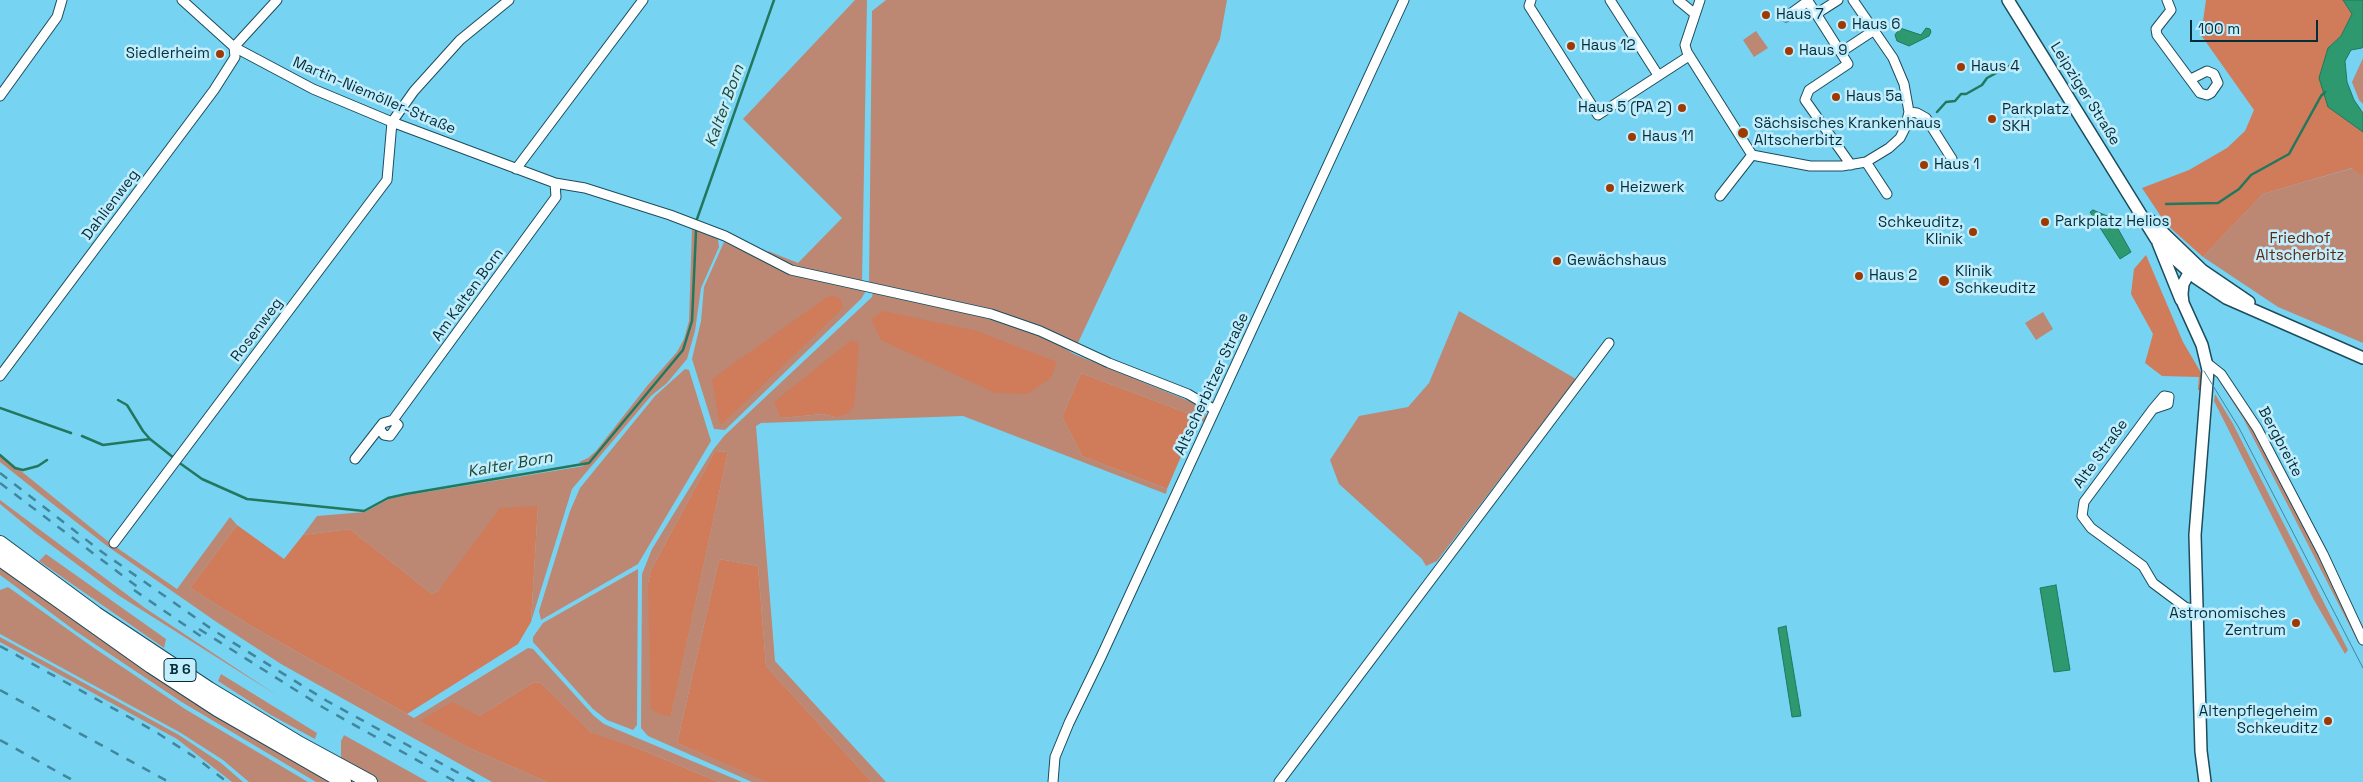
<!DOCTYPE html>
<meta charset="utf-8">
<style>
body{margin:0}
#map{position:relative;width:2363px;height:782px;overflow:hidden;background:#77d3f2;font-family:"Space Grotesk",sans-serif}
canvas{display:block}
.scale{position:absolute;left:2190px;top:20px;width:128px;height:22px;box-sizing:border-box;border:2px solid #032d39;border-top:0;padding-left:6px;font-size:15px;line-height:18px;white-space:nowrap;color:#032d39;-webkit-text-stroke:4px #c2edfc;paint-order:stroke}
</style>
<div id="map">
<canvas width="2363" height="782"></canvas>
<div class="scale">100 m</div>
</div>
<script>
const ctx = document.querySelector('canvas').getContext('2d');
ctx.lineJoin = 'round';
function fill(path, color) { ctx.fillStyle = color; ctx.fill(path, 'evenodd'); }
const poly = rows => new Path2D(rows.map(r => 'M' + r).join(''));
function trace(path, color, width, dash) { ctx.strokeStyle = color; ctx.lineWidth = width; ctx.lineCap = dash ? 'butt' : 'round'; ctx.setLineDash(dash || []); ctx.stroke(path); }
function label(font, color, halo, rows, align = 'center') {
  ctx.font = font + ' "Space Grotesk",sans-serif'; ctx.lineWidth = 5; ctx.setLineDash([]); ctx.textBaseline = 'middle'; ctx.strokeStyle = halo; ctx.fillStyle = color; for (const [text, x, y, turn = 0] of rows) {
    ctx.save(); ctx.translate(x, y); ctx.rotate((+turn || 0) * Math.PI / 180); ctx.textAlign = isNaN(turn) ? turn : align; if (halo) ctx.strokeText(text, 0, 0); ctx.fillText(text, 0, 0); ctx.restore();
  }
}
fill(poly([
 [855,0,867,0,862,283,796,268,769,255,768,251,798,263,842,218,743,119],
 [886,0,1227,0,1220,39,1077,345,1041,329,870,285,869,282,872,11],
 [1756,31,1768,48,1754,57,1743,40],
 [2363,58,2363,104,2359,100,2352,82],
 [2353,168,2363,177,2363,343,2278,307,2203,257,2263,194],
 [692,229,718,239,719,247,701,288,695,331,687,359,667,383,651,396,572,489,531,622,538,506,439,590,432,594,350,529,303,535,317,516,365,512,389,499,408,495,584,466,579,462,588,458,596,451,647,386,677,352,684,339,689,321],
 [724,242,793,274,866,291,861,299,725,430,714,429,692,359,701,321,704,287],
 [873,292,987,318,1048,338,1074,354,1194,403,1203,409,1206,416,1205,424,1198,417,1081,373,1062,417,1082,456,1167,489,1166,494,963,416,761,423,756,426,775,661,886,782,872,782,766,666,758,566,719,559,677,743,768,782,752,782,648,736,641,728,642,574,652,549,713,450,724,436,872,297],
 [859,346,835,417,823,414,781,418],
 [715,451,728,452,671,715,648,583,651,570],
 [1459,311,1576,379,1437,561,1426,566,1422,559,1339,484,1330,460,1359,416,1408,407,1429,383],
 [2043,312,2053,329,2036,340,2025,323],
 [685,369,689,370,711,441,638,564,541,620,539,611,570,511,580,488,655,396],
 [2216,376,2219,376,2264,446,2346,611,2360,643,2359,644,2243,418],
 [2215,394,2233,424,2348,650,2345,654,2314,600,2214,401],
 [0,454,110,543,177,589,230,517,237,525,190,588,251,626,414,718,528,648,533,649,594,716,604,724,742,782,719,782,635,747,593,734,541,683,534,682,479,716,421,721,469,748,547,782,492,782,281,664,218,623,107,546,49,501,0,462],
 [0,500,145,608,278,696,118,595,35,533,0,504],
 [46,554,166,639,164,648,39,561],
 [0,566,155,675,332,782,316,782,180,701,74,630,19,589,0,575],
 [638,569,637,725,633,730,607,720,593,709,533,642,533,637,543,623],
 [8,587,94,648,185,709,308,782,249,782,223,760,181,733,0,634,0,590],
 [0,637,179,735,221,763,243,782,232,782,177,739,0,642],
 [221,674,317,733,315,739,271,715,218,681],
 [344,735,428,782,379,782,341,761,341,741]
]), '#bc8874');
fill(poly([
 [2206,0,2343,0,2352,14,2341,36,2328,48,2328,107,2363,132,2363,177,2352,168,2263,194,2203,257,2166,224,2142,188,2189,170,2227,148,2245,131,2254,110,2201,35],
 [2146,255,2183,342,2203,376,2203,390,2198,390,2199,377,2162,376,2145,363,2153,334,2131,294,2134,269],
 [834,296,841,299,843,308,722,424,719,422,712,379,827,297],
 [883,311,977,331,1057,362,1051,378,1027,394,995,393,881,340,871,319],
 [851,340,857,342,859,346,854,406,847,414,835,417,823,414,781,418,774,402],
 [1081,373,1198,417,1167,489,1082,456,1062,417],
 [715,451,728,452,671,716,659,714,651,709,648,583,651,570],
 [538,506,531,622,518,644,407,714,251,626,190,588,237,525,284,559,303,535,350,529,432,594,439,590,500,508],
 [719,559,758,566,766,666,872,782,767,782,677,743],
 [534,682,541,683,592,733,635,747,719,782,547,782,469,748,420,721,452,702,479,716]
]), '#d07b59');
const water = poly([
 [2343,0,2363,0,2363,46,2362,48,2351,50,2345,61,2347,82,2354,100,2363,113,2363,132,2328,107,2319,78,2328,48,2341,36,2352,14,2343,0],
 [1900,28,1921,35,1926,28,1930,29,1931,32,1929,36,1909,46,1897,41,1895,35,1900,28],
 [2093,210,2112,218,2131,252,2120,259,2090,212,2093,210],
 [2056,585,2070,670,2054,672,2040,588,2056,585],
 [1786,626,1801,716,1792,717,1778,628,1786,626]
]);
fill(water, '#2e986e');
trace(water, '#21785e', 1);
trace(poly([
 [1937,112,1946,102,1955,101,1961,94,1966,94,1982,85,1987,78,2011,65],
 [2166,204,2218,203,2239,189,2251,175,2289,154,2321,96,2325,92],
 [697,219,774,0],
 [118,400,127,405,143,431,150,439],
 [0,408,71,433],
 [82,436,103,445,150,439,174,458],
 [0,455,15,468,23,470,38,466,47,460],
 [181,464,202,479,247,499,364,511,388,498,406,494,589,463,683,350,692,321,696,231]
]), '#21785e', 2.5);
const minor = poly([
 [182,0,234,47,313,89,392,122,555,183,585,188,670,215,725,236,791,270,991,314,1040,331,1109,363,1188,394,1215,410],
 [1531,0,1529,6,1598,115,1689,56],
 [1610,0,1658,75],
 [1678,0,1695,14],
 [1700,0,1685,45,1687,52,1752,155,1810,166,1842,166,1866,162,1889,148,1900,138,1905,128,1909,112,1904,84,1893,58,1853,0],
 [2167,0,2171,10,2156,29,2157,35,2200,93,2207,95,2211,93,2218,83,2214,74,2207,71,2191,79],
 [1816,14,1838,0],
 [1786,17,1808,1,1848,64,1809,90,1805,100,1851,165],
 [234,47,277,0],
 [1841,52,1873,31],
 [0,96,57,17,62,0],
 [1909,112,1917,113,1926,118,1952,159],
 [1866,162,1887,194],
 [516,169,643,0],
 [1720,196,1752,155],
 [2207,363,2221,374,2257,428,2323,554,2363,640],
 [0,376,214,90,235,57,234,47],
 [2153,409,2164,396,2169,397,2168,404,2153,409,2084,502,2082,516,2091,528,2143,566,2153,583,2185,607,2197,610],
 [379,428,384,435,390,436,398,425,393,420],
 [355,459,383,423,393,420,556,197,555,183],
 [114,543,387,180,392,122,414,91,460,40,509,0],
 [1053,782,1055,757,1069,723,1101,657,1404,0],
 [1279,782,1609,343]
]);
const tertiary = poly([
 [2008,0,2156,239,2177,261,2196,278,2226,298,2363,358],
 [2150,220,2202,270,2249,302],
 [2158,243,2181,300],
 [2194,264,2183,284,2182,294,2183,303,2202,345,2208,370,2195,535,2201,751,2205,782]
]);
const primary = poly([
 [0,543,96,614,209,689,300,744,370,782],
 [0,559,151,666,217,709,344,782]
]);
trace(minor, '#1b4d5d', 11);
trace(tertiary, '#1b4d5d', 14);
trace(primary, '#1b4d5d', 16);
trace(minor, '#fff', 9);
trace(tertiary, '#fff', 11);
trace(primary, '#fff', 14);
trace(poly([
 [2204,371,2239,428,2363,668]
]), '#41869c', 1);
trace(poly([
 [0,473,102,552,213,630,327,701,475,782],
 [0,483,143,591],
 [134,590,202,637],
 [199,629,324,708,456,782],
 [0,646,156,732,199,760,227,782],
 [0,690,169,782],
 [0,740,76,782]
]), '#41869c', 2.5, [9, 9]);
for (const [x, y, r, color] of [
 [1766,15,5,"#9e3a01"],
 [1842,25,5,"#9e3a01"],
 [1571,46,5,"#9e3a01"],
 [1789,51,5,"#9e3a01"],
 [220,54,5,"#9e3a01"],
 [1961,67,5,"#9e3a01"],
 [1836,97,5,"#9e3a01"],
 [1682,108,5,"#9e3a01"],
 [1992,119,5,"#9e3a01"],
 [1743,133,6,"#9e3a01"],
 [1632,137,5,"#9e3a01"],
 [1924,165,5,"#9e3a01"],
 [1610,188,5,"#9e3a01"],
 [2045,222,5,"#9e3a01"],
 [1973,232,5,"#9e3a01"],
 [1557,261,5,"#9e3a01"],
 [1859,276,5,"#9e3a01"],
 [1944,281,6,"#9e3a01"],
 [2296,623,5,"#9e3a01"],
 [2328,721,5,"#9e3a01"]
]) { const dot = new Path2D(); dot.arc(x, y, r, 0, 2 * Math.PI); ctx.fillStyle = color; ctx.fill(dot); trace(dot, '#c2edfc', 2); }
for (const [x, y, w] of [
 [180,670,32]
]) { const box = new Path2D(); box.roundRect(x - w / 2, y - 11.5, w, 23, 4); ctx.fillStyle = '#c2edfc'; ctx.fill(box); trace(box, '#032d39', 1); }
label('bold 14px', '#032d39', null, [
 ["B 6",180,670]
]);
label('15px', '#032d39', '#c2edfc', [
 ["Haus 7",1776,15],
 ["Haus 6",1852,25],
 ["Haus 12",1581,46],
 ["Haus 9",1799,51],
 ["Siedlerheim",210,54,"right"],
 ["Haus 4",1971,67],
 ["Haus 5a",1846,97],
 ["Haus 5 (PA 2)",1672,108,"right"],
 ["Parkplatz",2002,110],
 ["SKH",2002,127],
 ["Sächsisches Krankenhaus",1754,124],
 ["Altscherbitz",1754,141],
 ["Haus 11",1642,137],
 ["Haus 1",1934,165],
 ["Heizwerk",1620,188],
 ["Parkplatz Helios",2055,222],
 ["Schkeuditz,",1963,223,"right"],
 ["Klinik",1963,240,"right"],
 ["Gewächshaus",1567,261],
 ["Klinik",1955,272],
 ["Schkeuditz",1955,289],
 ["Haus 2",1869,276],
 ["Astronomisches",2286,614,"right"],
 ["Zentrum",2286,631,"right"],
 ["Altenpflegeheim",2318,712,"right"],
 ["Schkeuditz",2318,729,"right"]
], 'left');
label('15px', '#032d39', '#c2edfc', [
 ["Leipziger Straße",2085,94,58],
 ["Martin-Niemöller-Straße",374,96,23],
 ["Dahlienweg",111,205,-53],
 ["Am Kalten Born",468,295,-54],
 ["Rosenweg",257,330,-53],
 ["Altscherbitzer Straße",1212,384,-65],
 ["Bergbreite",2280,442,62],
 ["Alte Straße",2101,454,-54]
]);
label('15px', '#5f2810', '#c2edfc', [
 ["Friedhof",2300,239],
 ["Altscherbitz",2300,256]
]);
label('italic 16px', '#204b38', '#c2edfc', [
 ["Kalter Born",725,106,-70],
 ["Kalter Born",510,465,-10]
]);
</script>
